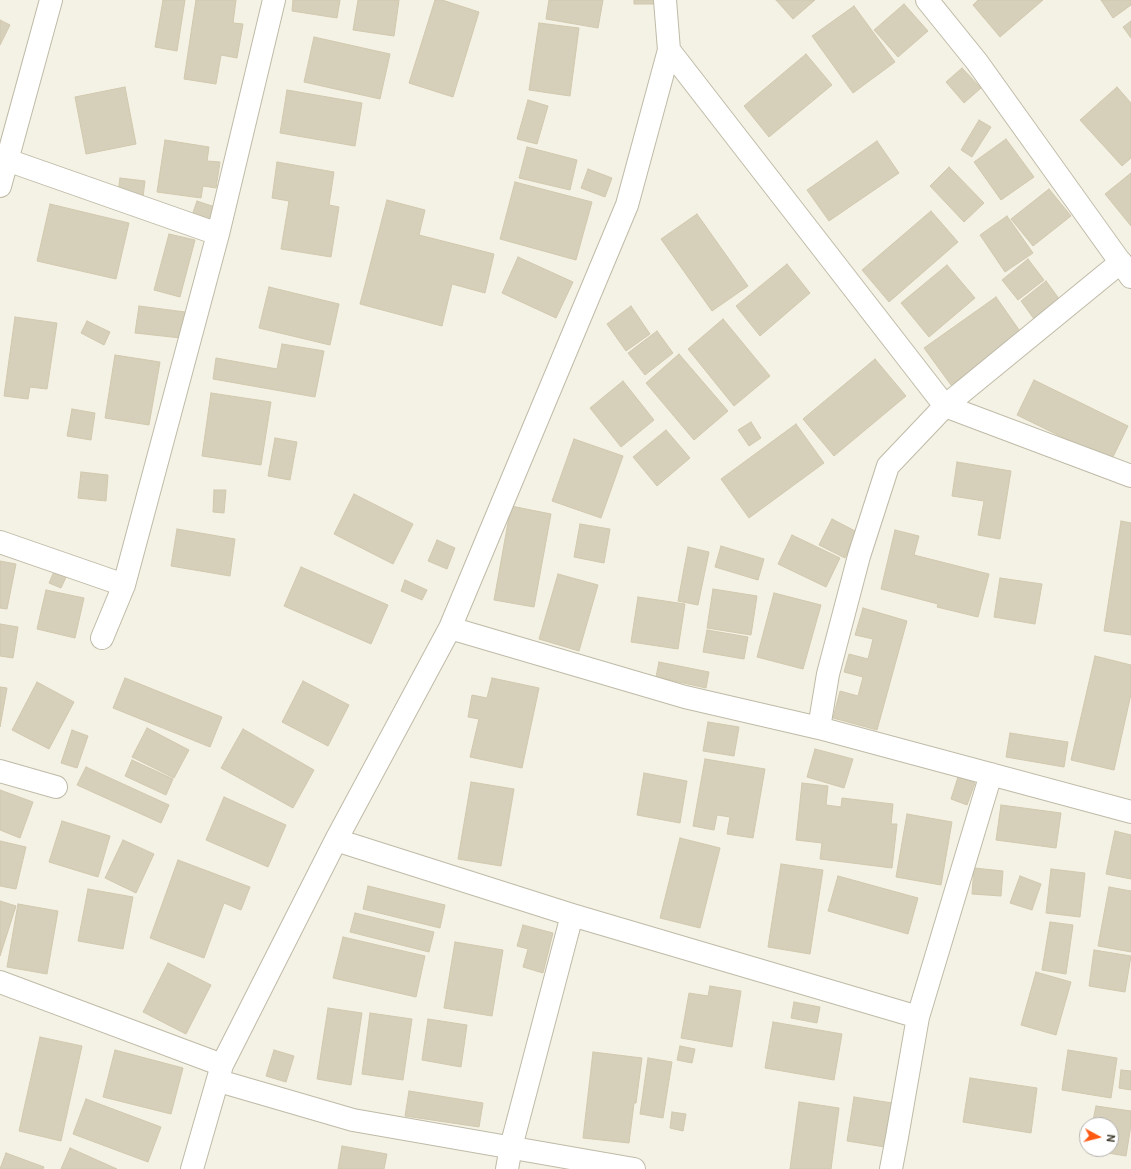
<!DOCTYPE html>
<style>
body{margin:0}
#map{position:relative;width:1131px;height:1169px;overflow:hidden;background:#f4f1e5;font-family:Roboto,sans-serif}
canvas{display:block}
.north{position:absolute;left:1079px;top:1117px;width:40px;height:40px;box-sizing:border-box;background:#fff;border:1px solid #b5b3ae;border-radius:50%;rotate:97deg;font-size:11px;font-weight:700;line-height:16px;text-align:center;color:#464234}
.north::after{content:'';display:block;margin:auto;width:14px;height:18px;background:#ff5811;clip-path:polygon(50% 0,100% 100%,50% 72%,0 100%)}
</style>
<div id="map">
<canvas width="1131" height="1169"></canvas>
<div class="north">N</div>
</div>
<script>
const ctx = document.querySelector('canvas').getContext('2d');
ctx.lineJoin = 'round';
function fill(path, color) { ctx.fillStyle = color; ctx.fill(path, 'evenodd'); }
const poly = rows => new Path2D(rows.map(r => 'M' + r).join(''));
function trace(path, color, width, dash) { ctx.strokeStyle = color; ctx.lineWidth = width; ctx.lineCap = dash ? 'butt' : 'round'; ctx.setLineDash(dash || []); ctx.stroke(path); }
const building = poly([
 [163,0,185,0,177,51,155,47,163,0],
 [196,0,236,0,233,23,243,24,237,58,221,55,216,84,184,79,196,0],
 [293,0,340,0,337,18,292,11,293,0],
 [358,0,399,0,394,36,353,30,358,0],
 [435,0,442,0,479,12,453,97,409,83,435,0],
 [549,0,603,0,598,28,546,19,549,0],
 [634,0,654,0,654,4,634,4,634,0],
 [776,0,815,0,793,19,776,0],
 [978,0,1043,0,1000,37,973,5,978,0],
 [1101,0,1131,0,1131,5,1113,18,1101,0],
 [904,4,928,31,898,57,874,30,904,4],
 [854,6,895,62,853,93,812,36,854,6],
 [0,20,10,25,0,45,0,20],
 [1131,21,1131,38,1123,27,1131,21],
 [539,23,579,28,570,96,529,90,539,23],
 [314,37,390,54,380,99,304,82,314,37],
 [806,54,832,85,769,137,744,106,806,54],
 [962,68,981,88,964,103,946,82,962,68],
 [125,87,136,144,86,154,75,97,125,87],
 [1117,87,1131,103,1131,158,1122,166,1080,120,1117,87],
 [287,90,362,103,355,146,280,133,287,90],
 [528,100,548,106,537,144,517,139,528,100],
 [979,120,991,127,972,157,961,150,979,120],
 [1006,139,1034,177,1001,200,974,162,1006,139],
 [165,140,209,147,207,161,220,162,216,188,203,186,201,198,157,192,165,140],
 [877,141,899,173,829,221,807,190,877,141],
 [527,147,577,160,570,190,519,178,527,147],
 [277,162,334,172,329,205,339,207,331,257,281,249,289,201,272,198,277,162],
 [949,167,984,203,964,222,930,186,949,167],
 [588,169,612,178,605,197,581,188,588,169],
 [1131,173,1131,226,1105,194,1131,173],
 [120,178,145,181,143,197,118,193,120,178],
 [515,182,592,202,576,260,500,239,515,182],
 [1049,189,1071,216,1033,246,1011,219,1049,189],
 [387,200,425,210,419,235,494,254,485,293,452,284,442,326,360,304,387,200],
 [197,201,218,208,212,225,191,218,197,201],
 [50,204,129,223,116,279,37,261,50,204],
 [931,211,958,242,889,302,862,270,931,211],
 [697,214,748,286,712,311,661,239,697,214],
 [1007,216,1033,253,1005,272,980,235,1007,216],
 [169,234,195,240,180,297,154,290,169,234],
 [518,257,573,282,556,318,502,293,518,257],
 [1028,259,1044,280,1018,300,1002,280,1028,259],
 [787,264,810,293,760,336,736,306,787,264],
 [947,265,975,298,929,337,901,303,947,265],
 [1046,281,1060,300,1034,319,1021,301,1046,281],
 [269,287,339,304,330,345,259,328,269,287],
 [996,297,1022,334,951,385,924,348,996,297],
 [139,306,185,312,181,338,135,333,139,306],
 [631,306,650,334,626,351,607,324,631,306],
 [15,317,57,323,47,389,30,387,28,399,4,396,15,317],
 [723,319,770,376,734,406,688,349,723,319],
 [87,321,110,332,104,345,81,333,87,321],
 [657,331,673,353,645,375,628,353,657,331],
 [282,344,324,351,315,397,213,379,216,358,277,369,282,344],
 [679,354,728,411,694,440,646,383,679,354],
 [115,355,160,362,149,425,105,418,115,355],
 [875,359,906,396,834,456,803,419,875,359],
 [1034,380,1128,426,1111,461,1017,415,1034,380],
 [623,381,654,420,621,447,590,408,623,381],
 [211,393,271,402,261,465,202,456,211,393],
 [72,409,95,413,91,440,67,436,72,409],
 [751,422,761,438,749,446,738,430,751,422],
 [796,424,824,463,749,518,721,479,796,424],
 [666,430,690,458,657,486,633,457,666,430],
 [275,438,297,442,290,480,268,476,275,438],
 [574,439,623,456,601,518,552,501,574,439],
 [957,462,1011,471,1000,539,978,535,984,501,952,496,957,462],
 [81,472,108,475,106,501,78,498,81,472],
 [214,490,226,490,224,513,213,512,214,490],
 [354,494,413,524,393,564,334,534,354,494],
 [511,506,551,514,534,607,494,600,511,506],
 [832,519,857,532,845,558,819,545,832,519],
 [1121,521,1131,523,1131,635,1104,631,1121,521],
 [580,524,610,529,604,563,574,557,580,524],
 [177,529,235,539,230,576,171,566,177,529],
 [895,530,919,536,914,555,989,574,978,617,937,607,938,604,881,589,895,530],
 [792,535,840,558,826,587,778,564,792,535],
 [437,540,455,548,447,569,428,561,437,540],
 [721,546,764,559,758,580,715,567,721,546],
 [688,547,709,552,698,605,678,601,688,547],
 [0,561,16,564,7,609,0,608,0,561],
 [56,567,68,573,61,588,49,583,56,567],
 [301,567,388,605,371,644,284,606,301,567],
 [558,574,598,585,579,651,539,639,558,574],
 [1000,578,1042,584,1035,624,994,617,1000,578],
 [405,580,427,590,422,600,401,591,405,580],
 [713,589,757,596,751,635,707,628,713,589],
 [46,590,84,598,75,638,37,629,46,590],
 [774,593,821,605,803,669,757,657,774,593],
 [638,597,685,604,678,649,631,642,638,597],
 [863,608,907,621,877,730,833,718,840,691,858,696,863,677,844,672,849,654,868,659,873,639,855,635,863,608],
 [0,624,18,627,13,658,0,656,0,624],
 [707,630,748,637,744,659,703,652,707,630],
 [1095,656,1131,665,1131,694,1114,770,1071,760,1095,656],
 [659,662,709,672,706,688,656,677,659,662],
 [125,678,222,717,210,747,113,708,125,678],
 [492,678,539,688,522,768,470,757,479,719,468,717,472,695,487,698,492,678],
 [303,681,349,705,328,746,282,722,303,681],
 [37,682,74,702,49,749,12,730,37,682],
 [0,687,7,688,0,727,0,687],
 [708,722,739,727,734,756,703,751,708,722],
 [147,728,189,750,174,778,132,757,147,728],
 [243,729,314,770,293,808,221,768,243,729],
 [72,730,88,736,77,768,61,763,72,730],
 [1010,733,1068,742,1064,767,1006,757,1010,733],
 [815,749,853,759,844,788,807,777,815,749],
 [705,759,765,769,753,838,727,834,730,817,717,815,714,830,693,826,705,759],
 [132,760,173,779,166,795,125,776,132,760],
 [86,767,169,805,161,823,77,785,86,767],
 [644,773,687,781,680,823,637,815,644,773],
 [958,777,975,783,967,805,951,799,958,777],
 [471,782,514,789,501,866,458,859,471,782],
 [802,783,828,786,826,805,841,807,842,798,893,804,891,824,897,824,892,868,820,859,822,843,796,840,802,783],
 [0,790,33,802,20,838,0,830,0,790],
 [224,797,286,825,268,867,206,840,224,797],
 [1001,805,1061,813,1056,848,996,840,1001,805],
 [907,814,952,822,941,885,896,877,907,814],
 [62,821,110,836,98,877,49,862,62,821],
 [1115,831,1131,835,1131,879,1106,874,1115,831],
 [680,838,720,848,700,928,660,918,680,838],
 [123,840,154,854,136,893,105,878,123,840],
 [0,841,26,847,16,889,0,886,0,841],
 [178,860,250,887,241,910,224,903,204,958,150,938,178,860],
 [781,864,823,870,810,954,768,947,781,864],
 [974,868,1003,871,1001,896,972,894,974,868],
 [1051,869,1085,873,1080,917,1046,913,1051,869],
 [838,876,918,898,908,934,828,911,838,876],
 [1020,876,1041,884,1032,910,1010,903,1020,876],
 [368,886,445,905,440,928,363,909,368,886],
 [1109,887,1131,891,1131,952,1098,946,1109,887],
 [88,889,133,897,123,949,78,941,88,889],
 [0,901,16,906,0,956,0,901],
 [18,904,58,911,47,974,7,967,18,904],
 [355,913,434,932,429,952,350,932,355,913],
 [1050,922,1073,925,1066,974,1042,970,1050,922],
 [523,925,553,933,543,973,523,967,528,949,517,946,523,925],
 [343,937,425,956,416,997,333,978,343,937],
 [455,942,503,950,492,1016,444,1008,455,942],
 [1094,950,1131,956,1125,992,1089,986,1094,950],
 [168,963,211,985,186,1034,143,1012,168,963],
 [1036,972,1071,982,1056,1035,1021,1025,1036,972],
 [710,986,741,991,732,1047,681,1038,689,993,708,996,710,986],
 [794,1002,820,1007,817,1023,791,1018,794,1002],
 [328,1008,362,1013,351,1085,317,1079,328,1008],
 [370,1013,412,1019,403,1080,362,1074,370,1013],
 [428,1019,467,1025,461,1067,422,1060,428,1019],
 [773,1022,842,1034,834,1080,765,1068,773,1022],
 [40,1037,82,1046,61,1141,19,1131,40,1037],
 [680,1046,695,1049,692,1063,677,1060,680,1046],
 [115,1050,183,1068,171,1114,103,1097,115,1050],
 [274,1050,294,1056,286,1082,266,1076,274,1050],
 [1068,1050,1117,1058,1111,1098,1062,1090,1068,1050],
 [593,1052,642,1058,636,1103,634,1103,629,1143,583,1138,593,1052],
 [648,1058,672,1062,663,1118,640,1114,648,1058],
 [1121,1070,1131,1071,1131,1090,1119,1088,1121,1070],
 [970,1078,1037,1088,1031,1133,963,1122,970,1078],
 [409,1091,483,1103,479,1127,405,1116,409,1091],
 [854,1097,892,1103,885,1147,847,1141,854,1097],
 [86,1099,161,1127,148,1162,73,1134,86,1099],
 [799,1102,839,1108,831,1169,790,1169,799,1102],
 [1096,1106,1131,1111,1131,1125,1126,1156,1089,1150,1111,1149,1111,1125,1092,1125,1096,1106],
 [672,1112,686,1114,683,1131,670,1128,672,1112],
 [342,1146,387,1154,384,1169,338,1169,342,1146],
 [70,1148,117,1169,61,1169,70,1148],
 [6,1153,44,1167,43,1169,0,1169,6,1153]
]);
fill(building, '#d6cfba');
trace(building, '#d1c8ad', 1);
const street = poly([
 [927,0,977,62,1131,277],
 [669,50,945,406,1131,476],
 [7,160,218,234],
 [0,186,51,0],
 [0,542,124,585],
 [450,628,685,697,819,728,1131,812],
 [102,638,124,585,218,234,274,0],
 [819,728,828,674,859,556,888,466,945,406,1121,262],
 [0,771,56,787],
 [336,840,572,915,918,1017],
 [0,982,222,1065],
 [219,1081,353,1120,634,1169],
 [192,1169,222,1065,336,840,450,628,627,205,669,50,665,0],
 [507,1169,511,1147,572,915],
 [891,1169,897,1137,918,1017,991,774]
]);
trace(street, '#bfbba7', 24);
trace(street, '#fff', 22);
</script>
